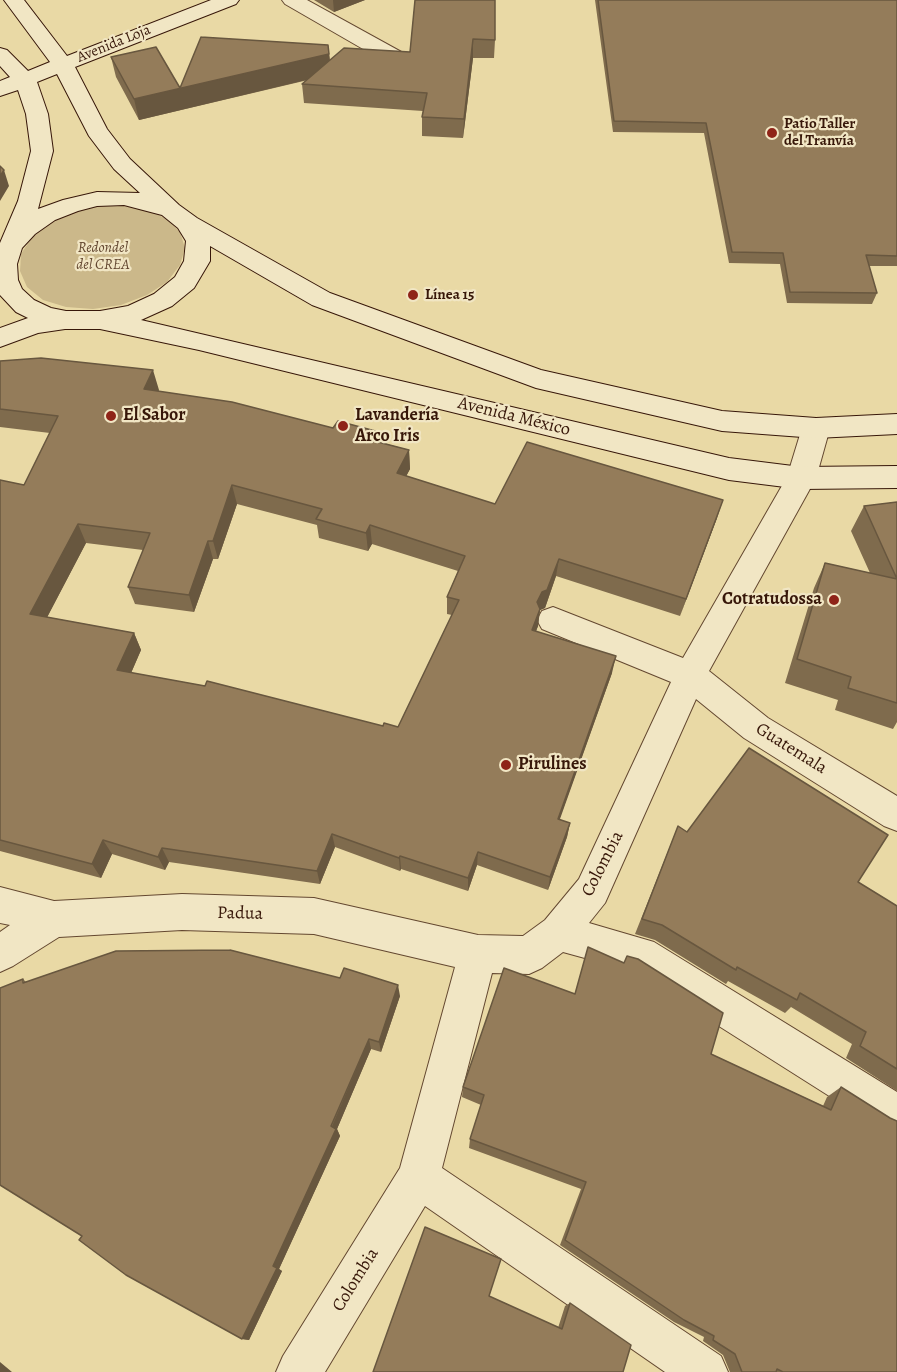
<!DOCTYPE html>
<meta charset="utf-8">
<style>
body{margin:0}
canvas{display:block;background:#e9d9a5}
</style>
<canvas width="897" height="1372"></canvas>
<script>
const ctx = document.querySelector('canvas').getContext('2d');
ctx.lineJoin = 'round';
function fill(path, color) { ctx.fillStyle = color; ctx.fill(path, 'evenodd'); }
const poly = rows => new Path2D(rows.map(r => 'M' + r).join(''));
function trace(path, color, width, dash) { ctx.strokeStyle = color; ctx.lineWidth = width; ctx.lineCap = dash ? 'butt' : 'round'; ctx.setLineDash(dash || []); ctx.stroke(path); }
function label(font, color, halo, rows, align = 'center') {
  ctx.font = font + ' Alegreya,serif'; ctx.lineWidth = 4.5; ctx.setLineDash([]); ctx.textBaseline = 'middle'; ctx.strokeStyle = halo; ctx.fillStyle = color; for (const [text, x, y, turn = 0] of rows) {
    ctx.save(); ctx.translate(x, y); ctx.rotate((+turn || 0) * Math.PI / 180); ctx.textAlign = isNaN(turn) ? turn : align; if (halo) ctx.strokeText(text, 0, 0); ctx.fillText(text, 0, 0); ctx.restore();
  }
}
fill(poly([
 [98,206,124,206,148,210,167,219,180,232,185,248,180,265,167,282,147,295,121,305,93,309,66,307,43,300,27,287,20,271,21,254,32,237,50,223,73,213]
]), '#cbb88a');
const street = poly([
 [282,0,307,0,405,54,408,59,405,64,397,65,389,64,285,4,282,0],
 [816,418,826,421,830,428,816,478,709,671,768,718,897,796,897,831,884,826,744,738,696,699,605,903,589,923,654,942,897,1092,897,1128,889,1131,875,1125,632,971,563,952,542,968,529,974,492,973,442,1168,721,1356,728,1372,665,1372,425,1206,325,1372,276,1372,283,1356,400,1168,455,967,314,934,182,930,59,937,13,966,0,972,0,932,10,925,0,923,0,887,54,901,182,894,314,898,478,935,523,936,545,920,579,879,671,682,542,629,537,620,542,611,553,607,683,658,787,477,802,428,806,421,816,418]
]);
const secondary = poly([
 [4,0,24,0,67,56,211,0,239,0,236,4,75,67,107,129,130,159,179,205,197,218,330,293,541,370,722,411,816,418,897,414,897,434,816,438,722,431,536,388,312,305,210,246,210,261,194,288,172,306,141,320,729,458,801,467,897,466,897,488,801,489,729,480,199,350,100,329,65,329,38,333,0,347,0,328,28,318,16,312,0,295,0,243,18,201,31,151,26,114,18,90,0,96,0,81,10,77,0,66,0,48,7,50,28,71,50,62,4,0],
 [57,74,89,136,114,169,140,193,97,192,63,200,38,209,53,151,48,114,37,82,57,74],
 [124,205,162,215,178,228,186,241,184,261,175,277,154,294,128,306,100,311,66,311,51,308,34,300,22,289,18,280,17,264,22,248,35,234,55,220,78,211,97,206,124,205]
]);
trace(street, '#644830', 2);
trace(secondary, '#371709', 2);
fill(street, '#f1e6c4');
fill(secondary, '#f1e6c4');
fill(poly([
 [314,0,365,0,334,12],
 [415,0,495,40,494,58,473,58,463,138,422,136,422,117,423,111,304,103,302,84,308,80,139,120,116,77,111,57,180,88,328,45,330,60,410,52],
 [595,0,897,0,897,266,869,266,877,293,872,304,787,303,780,264,729,263,704,133,613,132],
 [0,361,159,390,158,391,333,428,379,432,380,442,409,450,410,469,406,476,495,504,717,518,680,616,556,576,545,608,540,610,538,626,536,631,612,673,559,820,570,823,567,837,548,890,477,865,468,891,401,869,400,871,335,847,320,884,169,862,165,870,112,854,101,878,0,851,0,480,24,485,50,433,0,427],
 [237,504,317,525,319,538,368,551,372,544,458,571,447,597,447,614,452,615,398,727,383,726,131,673,141,650,134,633,47,617,86,543,143,550,128,587,135,604,194,612,213,559,218,559],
 [897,502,897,722,893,729,835,710,838,700,785,683,814,588,825,563,870,573,851,531,864,506],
 [678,826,687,832,858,882,897,906,897,1091,846,1058,852,1044,791,1007,785,1013,728,981,726,984,655,940,635,934],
 [588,947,711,1054,823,1106,827,1097,841,1087,890,1118,897,1372,730,1372,723,1355,703,1341,704,1337,674,1322,560,1245,581,1189,469,1148,470,1139,481,1105,462,1097,463,1087,575,994],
 [23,979,26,982,400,996,381,1052,371,1049,337,1129,340,1136,279,1269,282,1271,249,1340,242,1339,82,1236],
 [489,1296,558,1328,565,1306,570,1303,623,1372]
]), '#7f6b4d');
fill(poly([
 [333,0,365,0,334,12],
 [473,39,473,58,463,138,464,119],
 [329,54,331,74,139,120,134,99],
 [4,170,9,186,0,201,0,176],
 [153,370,159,390,150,409,144,389],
 [379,432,380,451,374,441],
 [409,450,410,469,398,492,397,473],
 [232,485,237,504,218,559,213,541],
 [723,500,717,518,680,616,686,599],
 [78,524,86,543,40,631,30,614],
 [370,525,372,544,368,551,366,533],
 [208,541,213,559,194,612,189,595],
 [559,559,556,576,545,608,540,610,538,626,530,647,537,602],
 [134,633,141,650,125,687,117,670],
 [616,656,612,673,555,833,558,819],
 [570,823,567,837,548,890,550,877],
 [332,834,335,847,320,884,317,871],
 [103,840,112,854,101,878,92,864],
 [162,848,169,862,165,870,158,857],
 [478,852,477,865,468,891,468,878],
 [400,856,401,869,400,871,399,858],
 [398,985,400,996,381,1052,379,1042],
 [369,1039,371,1049,337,1129,340,1136,279,1269,282,1271,249,1340,242,1339],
 [0,1362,12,1372,0,1372]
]), '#68573f');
const building = poly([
 [415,0,495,0,495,40,473,39,464,119,422,117,427,93,302,84,344,48,410,52,415,0],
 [598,0,897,0,897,256,866,255,877,293,790,292,783,253,732,252,706,123,614,121,598,0],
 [201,37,328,45,329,54,134,99,111,57,156,47,180,88,201,37],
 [0,166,4,170,0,176,0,166],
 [41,358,153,370,144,389,232,402,333,428,338,421,379,432,374,441,409,450,397,473,495,504,527,442,723,500,686,599,559,559,547,590,542,592,537,602,540,609,532,630,616,656,558,819,570,823,550,877,478,852,468,878,400,856,399,858,332,834,317,871,162,848,158,857,103,840,92,864,0,840,0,480,24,485,58,416,0,409,0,361,41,358],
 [232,485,322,509,316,519,366,533,370,525,465,556,447,597,459,600,398,727,384,723,383,726,207,681,205,686,117,670,134,633,30,614,78,524,150,533,128,587,189,595,208,541,213,541,232,485],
 [897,502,897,703,848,688,851,677,797,659,825,563,897,579,864,506,897,502],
 [749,748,888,835,858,882,897,906,897,1069,860,1046,866,1032,800,993,797,1000,737,967,736,970,662,925,642,919,678,826,687,832,749,748],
 [588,947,624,963,627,956,638,959,723,1013,711,1054,831,1110,841,1087,890,1118,897,1121,897,1372,783,1372,777,1369,776,1372,742,1372,735,1354,713,1340,714,1336,684,1320,565,1240,586,1182,470,1139,484,1095,463,1087,504,968,575,994,588,947],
 [230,950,340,978,344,968,398,985,379,1042,369,1039,331,1126,336,1129,273,1266,277,1268,242,1339,126,1275,79,1240,82,1236,0,1185,0,988,23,979,23,983,116,951,230,950],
 [425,1227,501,1259,489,1296,562,1329,570,1303,631,1345,623,1372,373,1372,425,1227]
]);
fill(building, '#947c5a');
trace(building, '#68573f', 1.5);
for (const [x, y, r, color] of [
 [772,133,6,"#8f2418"],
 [413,295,6,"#8f2418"],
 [111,416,6,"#8f2418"],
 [343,426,6,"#8f2418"],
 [834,600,6,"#8f2418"],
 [506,765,6,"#8f2418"]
]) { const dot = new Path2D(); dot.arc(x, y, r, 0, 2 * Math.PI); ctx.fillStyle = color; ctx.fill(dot); trace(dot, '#f1e6c4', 2); }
label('15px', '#371709', '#f1e6c4', [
 ["Avenida Loja",114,44,-22]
]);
label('bold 15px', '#371709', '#f1e6c4', [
 ["Patio Taller",784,124],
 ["del Tranvía",784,141],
 ["Línea 15",425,295]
], 'left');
label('italic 15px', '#634730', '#f1e6c4', [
 ["Redondel",103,248],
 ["del CREA",103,265]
]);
label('bold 18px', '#371709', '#f1e6c4', [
 ["El Sabor",123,416],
 ["Lavandería",355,416],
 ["Arco Iris",355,437],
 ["Cotratudossa",822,600,"right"],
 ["Pirulines",518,765]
], 'left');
label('18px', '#371709', '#f1e6c4', [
 ["Avenida México",514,417,14],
 ["Guatemala",791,749,32],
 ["Colombia",603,864,-63],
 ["Padua",240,914,1],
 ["Colombia",356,1280,-58]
]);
</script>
